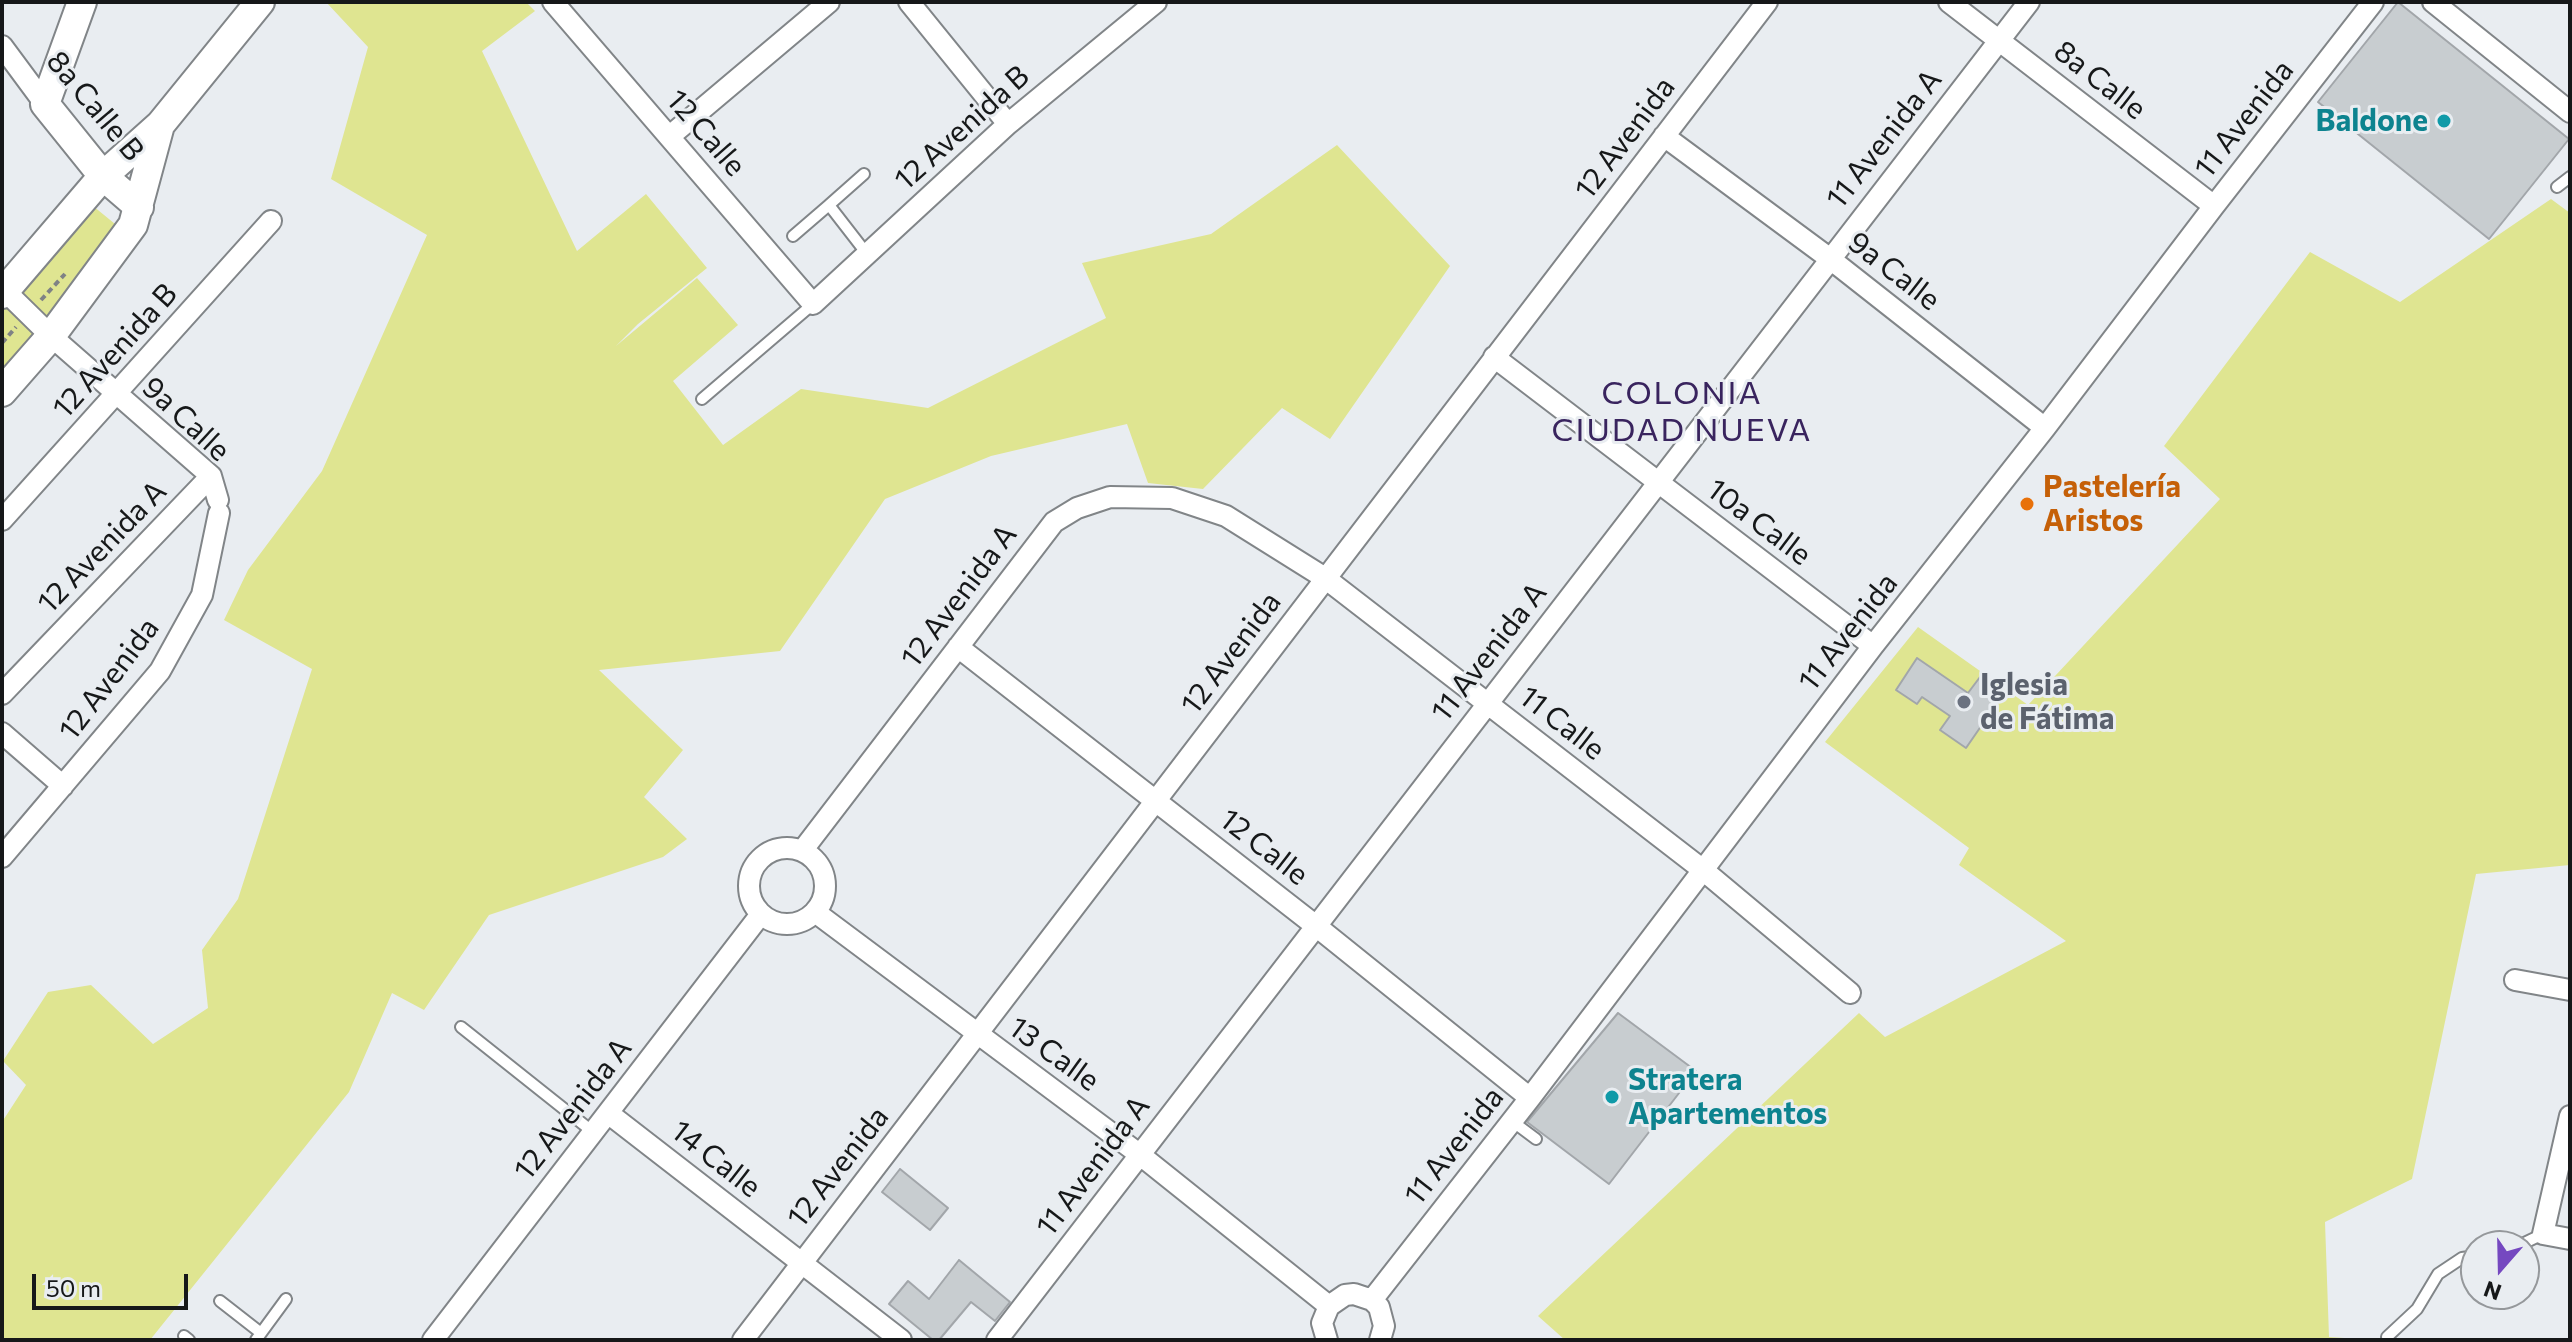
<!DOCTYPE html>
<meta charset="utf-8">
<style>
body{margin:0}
#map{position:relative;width:2572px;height:1342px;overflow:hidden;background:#e9edf1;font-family:Commissioner,sans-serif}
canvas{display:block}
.frame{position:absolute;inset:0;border:4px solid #161819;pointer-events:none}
.north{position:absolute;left:2460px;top:1230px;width:80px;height:80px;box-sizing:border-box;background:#e9edf1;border:2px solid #95989b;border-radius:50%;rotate:200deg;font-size:22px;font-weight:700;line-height:32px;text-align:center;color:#161819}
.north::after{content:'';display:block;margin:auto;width:28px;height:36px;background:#7548c0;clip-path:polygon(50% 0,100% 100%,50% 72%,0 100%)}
.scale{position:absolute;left:32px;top:1274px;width:156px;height:36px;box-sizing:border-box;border:4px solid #161819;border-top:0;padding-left:10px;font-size:24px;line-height:28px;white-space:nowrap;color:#161819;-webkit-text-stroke:6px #e9edf1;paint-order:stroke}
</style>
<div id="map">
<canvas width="2572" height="1342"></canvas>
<div class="frame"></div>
<div class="north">N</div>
<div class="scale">50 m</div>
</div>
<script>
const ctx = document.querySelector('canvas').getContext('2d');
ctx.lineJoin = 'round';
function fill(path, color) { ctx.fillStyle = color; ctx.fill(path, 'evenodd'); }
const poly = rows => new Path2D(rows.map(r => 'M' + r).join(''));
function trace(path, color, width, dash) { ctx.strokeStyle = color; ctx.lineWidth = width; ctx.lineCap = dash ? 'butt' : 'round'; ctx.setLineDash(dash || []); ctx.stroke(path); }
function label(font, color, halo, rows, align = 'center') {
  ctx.font = font + ' Commissioner,sans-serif'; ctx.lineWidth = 6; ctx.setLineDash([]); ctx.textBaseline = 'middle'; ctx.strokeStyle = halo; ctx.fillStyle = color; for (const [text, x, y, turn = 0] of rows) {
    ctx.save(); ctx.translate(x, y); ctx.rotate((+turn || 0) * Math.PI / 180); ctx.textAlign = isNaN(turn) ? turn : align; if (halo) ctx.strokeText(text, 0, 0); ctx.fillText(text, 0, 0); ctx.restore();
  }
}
fill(poly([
 [326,2,526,2,535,11,482,51,577,251,646,194,707,268,638,324,616,346,697,278,738,325,673,381,723,445,801,389,928,408,1106,318,1082,263,1211,234,1337,145,1450,266,1330,439,1282,408,1203,489,1148,483,1127,424,991,456,885,499,780,651,599,670,683,750,644,797,687,839,663,857,489,915,424,1010,392,993,349,1092,150,1340,2,1340,2,1122,26,1085,3,1061,48,992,91,985,153,1044,208,1008,202,950,238,899,312,669,224,620,248,570,322,471,427,235,331,179,368,47],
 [2551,199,2570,213,2570,865,2476,874,2412,1179,2325,1222,2329,1337,2375,1340,1565,1340,1538,1316,1859,1013,1885,1037,2066,941,1959,865,1969,848,1825,742,1918,627,2028,705,2220,499,2164,446,2310,252,2400,302],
 [93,206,131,237,2,378,2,308]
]), '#dfe591');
const building = poly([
 [2398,2,2569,139,2489,239,2318,102,2398,2],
 [1917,658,1968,693,1980,677,2004,693,1966,748,1940,730,1950,716,1922,697,1917,704,1896,690,1917,658],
 [1618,1013,1696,1071,1609,1184,1527,1122,1618,1013],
 [900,1169,948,1208,930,1230,882,1192,900,1169],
 [959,1260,1010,1302,995,1321,971,1302,939,1340,933,1340,889,1304,908,1281,929,1299,959,1260]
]);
fill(building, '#c8cdd0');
trace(building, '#a2a6aa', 2);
const lane = poly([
 [2557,187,2570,177],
 [829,205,864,174],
 [793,236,829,205,867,254],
 [702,399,813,304],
 [461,1027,593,1132],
 [1512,1121,1536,1139],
 [2518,1246,2543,1234],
 [220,1301,261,1333],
 [184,1336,189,1340],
 [2387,1337,2417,1309,2438,1274,2462,1258,2476,1256],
 [256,1340,286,1299]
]);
const street = poly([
 [553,2,813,304,1008,124,1156,2],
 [909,2,1008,124],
 [1949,2,2214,206],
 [2433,2,2570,112],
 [2,46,45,104],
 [670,136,829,2],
 [1664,136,1829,258,2045,428],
 [2,288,51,336,211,476,218,500],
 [1494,357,1873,646],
 [2,520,271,221],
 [958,647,1316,926,1530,1098],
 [2,694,211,476],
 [2,733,63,786],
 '749 886a38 38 0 1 1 76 0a38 38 0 1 1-76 0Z',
 [802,851,1054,522,1077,508,1110,497,1172,498,1226,516,1325,578,1703,870,1850,993],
 [2,857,160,671,202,595,219,513],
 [815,912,1139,1154,1329,1306],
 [2515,980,2570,990],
 [608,1113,901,1340],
 [2570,1116,2543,1234,2570,1239],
 [1372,1300,1530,1098,1873,646,2045,428,2214,206,2373,2],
 [433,1340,761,914],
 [743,1340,1767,2],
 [997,1340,2029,2],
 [1327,1340,1322,1323,1329,1306,1345,1295,1354,1294,1372,1300,1379,1307,1384,1326,1380,1340]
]);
const secondary = poly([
 [82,2,45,104,103,176,139,207],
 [2,294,103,176,160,125,260,2],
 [2,392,51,336,133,225,160,125]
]);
trace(lane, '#818588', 14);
trace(street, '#818588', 24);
trace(secondary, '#818588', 32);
trace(poly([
 [41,300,65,274],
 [2,343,16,327]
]), '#7f8285', 4, [6, 4]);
trace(lane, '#fff', 10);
trace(street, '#fff', 20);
trace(secondary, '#fff', 28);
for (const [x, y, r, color] of [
 [2444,121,8,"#0f9aa8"],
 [2027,504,8,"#e8710a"],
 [1964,702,8,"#6b7280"],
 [1612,1097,8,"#0f9aa8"]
]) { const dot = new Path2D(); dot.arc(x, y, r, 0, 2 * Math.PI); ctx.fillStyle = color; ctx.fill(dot); trace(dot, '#e9edf1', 3); }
label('30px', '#161819', '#e9edf1', [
 ["8a Calle",2100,80,38],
 ["8a Calle B",95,106,50],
 ["11 Avenida",2244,119,-52],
 ["12 Avenida B",962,128,-42],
 ["12 Calle",706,133,49],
 ["12 Avenida",1625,138,-53],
 ["11 Avenida A",1884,139,-52],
 ["9a Calle",1894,271,38],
 ["12 Avenida B",115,351,-48],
 ["9a Calle",186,419,43],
 ["10a Calle",1759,522,37],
 ["12 Avenida A",102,547,-46],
 ["12 Avenida A",959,596,-53],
 ["11 Avenida",1848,632,-52],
 ["11 Avenida A",1489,652,-52],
 ["12 Avenida",1231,653,-53],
 ["12 Avenida",109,679,-53],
 ["11 Calle",1562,723,38],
 ["12 Calle",1264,847,38],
 ["13 Calle",1054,1054,36],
 ["12 Avenida A",573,1109,-52],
 ["11 Avenida",1454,1146,-52],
 ["14 Calle",716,1159,38],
 ["11 Avenida A",1093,1166,-53],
 ["12 Avenida",838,1167,-52]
]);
label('bold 30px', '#0d838f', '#e9edf1', [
 ["Baldone",2428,121],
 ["Stratera",1628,1080,"left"],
 ["Apartementos",1628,1114,"left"]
], 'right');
label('bold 30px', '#c56008', '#e9edf1', [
 ["Pastelería",2043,487],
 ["Aristos",2043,521]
], 'left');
label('bold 30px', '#5b616d', '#e9edf1', [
 ["Iglesia",1980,685],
 ["de Fátima",1980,719]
], 'left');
ctx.letterSpacing = '2px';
label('32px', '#39245e', '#e9edf1', [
 ["COLONIA",1682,393],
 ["CIUDAD NUEVA",1682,430]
]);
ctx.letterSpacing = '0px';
</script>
